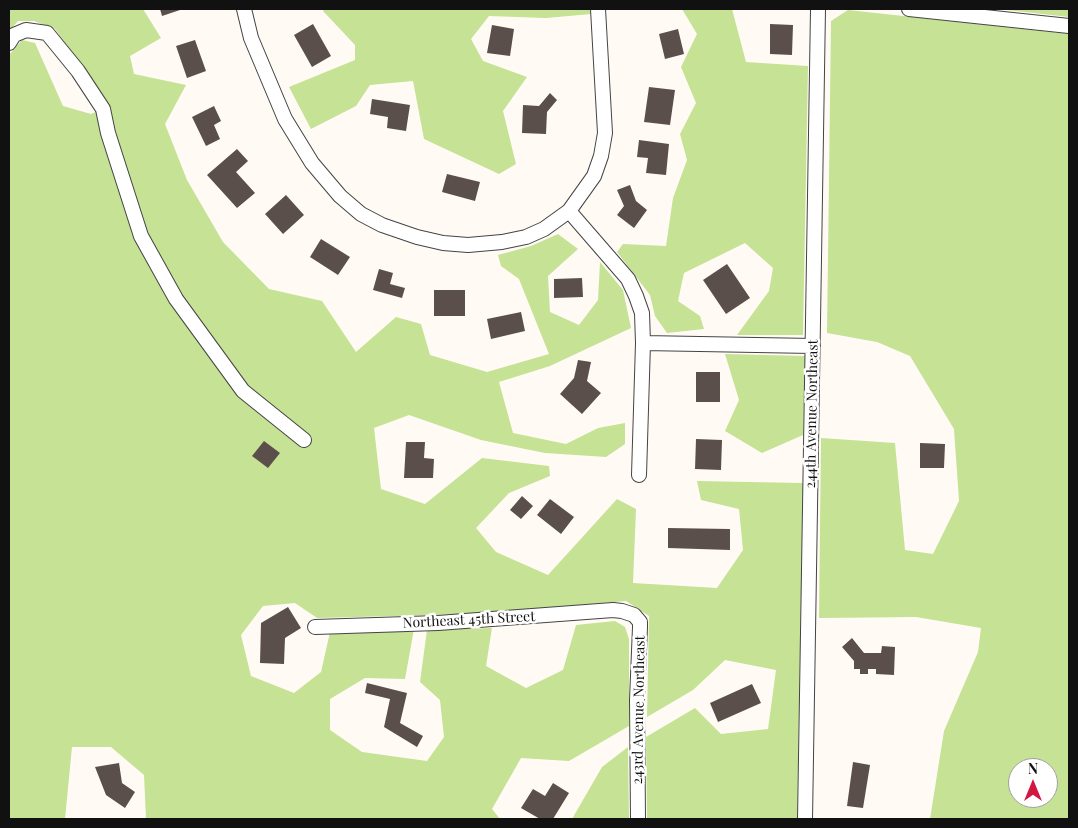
<!DOCTYPE html>
<style>
body{margin:0}
#map{position:relative;width:1078px;height:828px;overflow:hidden;background:#fffbf4;font-family:"Playfair Display",serif}
canvas{display:block}
.frame{position:absolute;inset:0;border:10px solid #111;pointer-events:none}
.north{position:absolute;left:1008px;top:758px;width:50px;height:50px;box-sizing:border-box;background:#fff;border:1px solid #a0a0a0;border-radius:50%;rotate:0deg;font-size:14px;font-weight:700;line-height:20px;text-align:center;color:#111}
.north::after{content:'';display:block;margin:auto;width:18px;height:22px;background:#d21741;clip-path:polygon(50% 0,100% 100%,50% 72%,0 100%)}
</style>
<div id="map">
<canvas width="1078" height="828"></canvas>
<div class="frame"></div>
<div class="north">N</div>
</div>
<script>
const ctx = document.querySelector('canvas').getContext('2d');
ctx.lineJoin = 'round';
function fill(path, color) { ctx.fillStyle = color; ctx.fill(path, 'evenodd'); }
const poly = rows => new Path2D(rows.map(r => 'M' + r).join(''));
function trace(path, color, width, dash) { ctx.strokeStyle = color; ctx.lineWidth = width; ctx.lineCap = dash ? 'butt' : 'round'; ctx.setLineDash(dash || []); ctx.stroke(path); }
function label(font, color, halo, rows, align = 'center') {
  ctx.font = font + ' "Playfair Display",serif'; ctx.lineWidth = 5; ctx.setLineDash([]); ctx.textBaseline = 'middle'; ctx.strokeStyle = halo; ctx.fillStyle = color; for (const [text, x, y, turn = 0] of rows) {
    ctx.save(); ctx.translate(x, y); ctx.rotate((+turn || 0) * Math.PI / 180); ctx.textAlign = isNaN(turn) ? turn : align; if (halo) ctx.strokeText(text, 0, 0); ctx.fillText(text, 0, 0); ctx.restore();
  }
}
fill(poly([
 [9,9,143,9,161,38,130,56,134,74,186,85,165,124,187,180,223,242,269,289,322,301,356,352,396,317,421,324,430,355,487,372,549,354,519,279,501,266,498,255,531,246,558,234,578,249,548,276,550,312,579,325,598,300,600,262,623,290,631,328,550,366,499,382,513,433,566,444,598,428,625,423,625,444,606,457,545,453,481,440,409,415,374,428,381,489,425,504,482,458,549,466,550,476,509,493,476,528,496,552,548,575,617,499,636,509,633,583,717,588,743,550,739,509,701,500,697,481,803,483,797,819,647,819,646,737,695,708,721,734,768,729,776,670,725,660,693,690,647,717,649,616,626,601,472,614,317,618,295,603,263,606,241,635,251,676,294,693,321,672,330,632,414,629,405,679,365,678,330,699,330,730,362,752,427,761,444,737,440,700,420,682,427,630,492,628,486,666,526,688,563,670,576,625,615,621,625,627,629,639,629,726,569,761,521,758,492,809,500,819,146,819,144,775,111,747,72,747,65,819,9,819,9,55,22,40,35,43,63,106,91,114,109,106,55,29,34,21,18,21,9,31],
 [324,9,459,9,459,10,466,9,590,9,591,14,546,18,489,16,471,39,483,61,527,77,503,111,516,164,499,174,424,139,413,81,370,85,356,106,311,129,289,87,355,60,355,45,323,11],
 [682,9,732,9,746,62,808,66,803,335,737,335,769,291,773,268,745,243,684,273,678,301,700,316,704,329,667,333,655,316,650,295,617,252,623,244,666,246,673,198,687,160,680,134,696,103,681,67,697,34],
 [998,9,1069,9,1069,17],
 [848,10,1069,34,1069,819,930,819,944,731,978,652,981,628,916,617,819,618,821,438,895,443,905,550,933,554,959,501,954,429,910,356,877,342,827,333,831,21],
 [1018,768,1048,768,1048,798,1018,798],
 [725,354,805,356,803,435,762,453,725,431,739,400],
 [628,747,629,819,572,819,602,767]
]), '#c5e295');
fill(poly([
 [160,9,183,9,162,16],
 [313,24,331,56,312,67,294,35],
 [770,24,793,25,792,55,770,54],
 [492,25,514,29,510,56,487,53],
 [678,29,684,54,665,59,659,34],
 [195,40,206,71,187,78,176,46],
 [649,87,675,90,670,125,644,122],
 [550,93,557,100,547,112,546,134,522,133,523,105,539,106],
 [372,99,410,105,406,131,387,128,388,117,370,114],
 [214,106,221,121,214,125,220,139,206,146,192,117],
 [639,140,669,144,666,175,646,173,648,158,637,157],
 [237,149,248,161,236,172,255,193,237,208,207,175],
 [447,174,480,182,475,201,442,192],
 [630,185,636,201,647,210,634,228,617,215,624,206,617,190],
 [286,195,304,215,283,234,265,214],
 [321,239,350,257,338,275,310,257],
 [727,264,750,298,726,314,703,280],
 [379,269,393,273,390,284,405,288,402,298,373,290],
 [582,278,583,297,554,298,554,279],
 [434,290,465,290,465,316,434,316],
 [521,312,525,331,491,339,487,319],
 [578,360,591,362,587,381,601,393,582,414,560,394,574,378],
 [696,372,720,372,720,402,696,402],
 [696,439,722,440,721,470,695,469],
 [264,441,280,453,268,468,252,456],
 [406,442,425,442,424,458,434,459,433,478,404,478],
 [920,443,945,444,944,468,920,468],
 [522,496,533,506,521,519,510,510],
 [550,499,574,517,561,534,537,515],
 [668,528,730,529,730,550,668,548],
 [288,607,301,628,285,638,284,664,260,663,261,623],
 [852,638,864,653,881,653,882,646,895,647,894,675,876,674,876,669,868,669,868,674,860,674,860,669,854,669,854,661,842,647],
 [367,683,407,693,400,723,423,736,417,747,384,727,390,699,365,693],
 [752,684,761,703,718,722,710,703],
 [853,762,870,765,863,808,847,806],
 [119,763,122,783,135,792,125,808,106,795,95,767],
 [553,783,569,793,553,819,540,819,521,808,533,789,545,796]
]), '#5b4f4b');
const minor = poly([
 [244,9,251,38,285,119,312,163,340,196,361,214,382,225,417,237,443,243,468,245,502,242,526,237,544,229,569,211],
 [598,9,605,133,601,156,594,176,569,211,628,279,636,296,642,313,643,343,639,475],
 [909,9,1069,26],
 [9,43,14,35,26,30,47,33,78,71,103,109,108,133,141,236,176,299,243,391,304,440],
 [643,343,813,346],
 [315,627,438,623,613,610,622,611,634,615,640,622,640,627,637,700,638,819],
 [805,819,818,9]
]);
trace(minor, '#444', 16);
trace(minor, '#fff', 14);
label('14px', '#111', '#fff', [
 ["244th Avenue Northeast",812,414,-89],
 ["Northeast 45th Street",469,620,-3],
 ["243rd Avenue Northeast",639,710,-89]
]);
</script>
